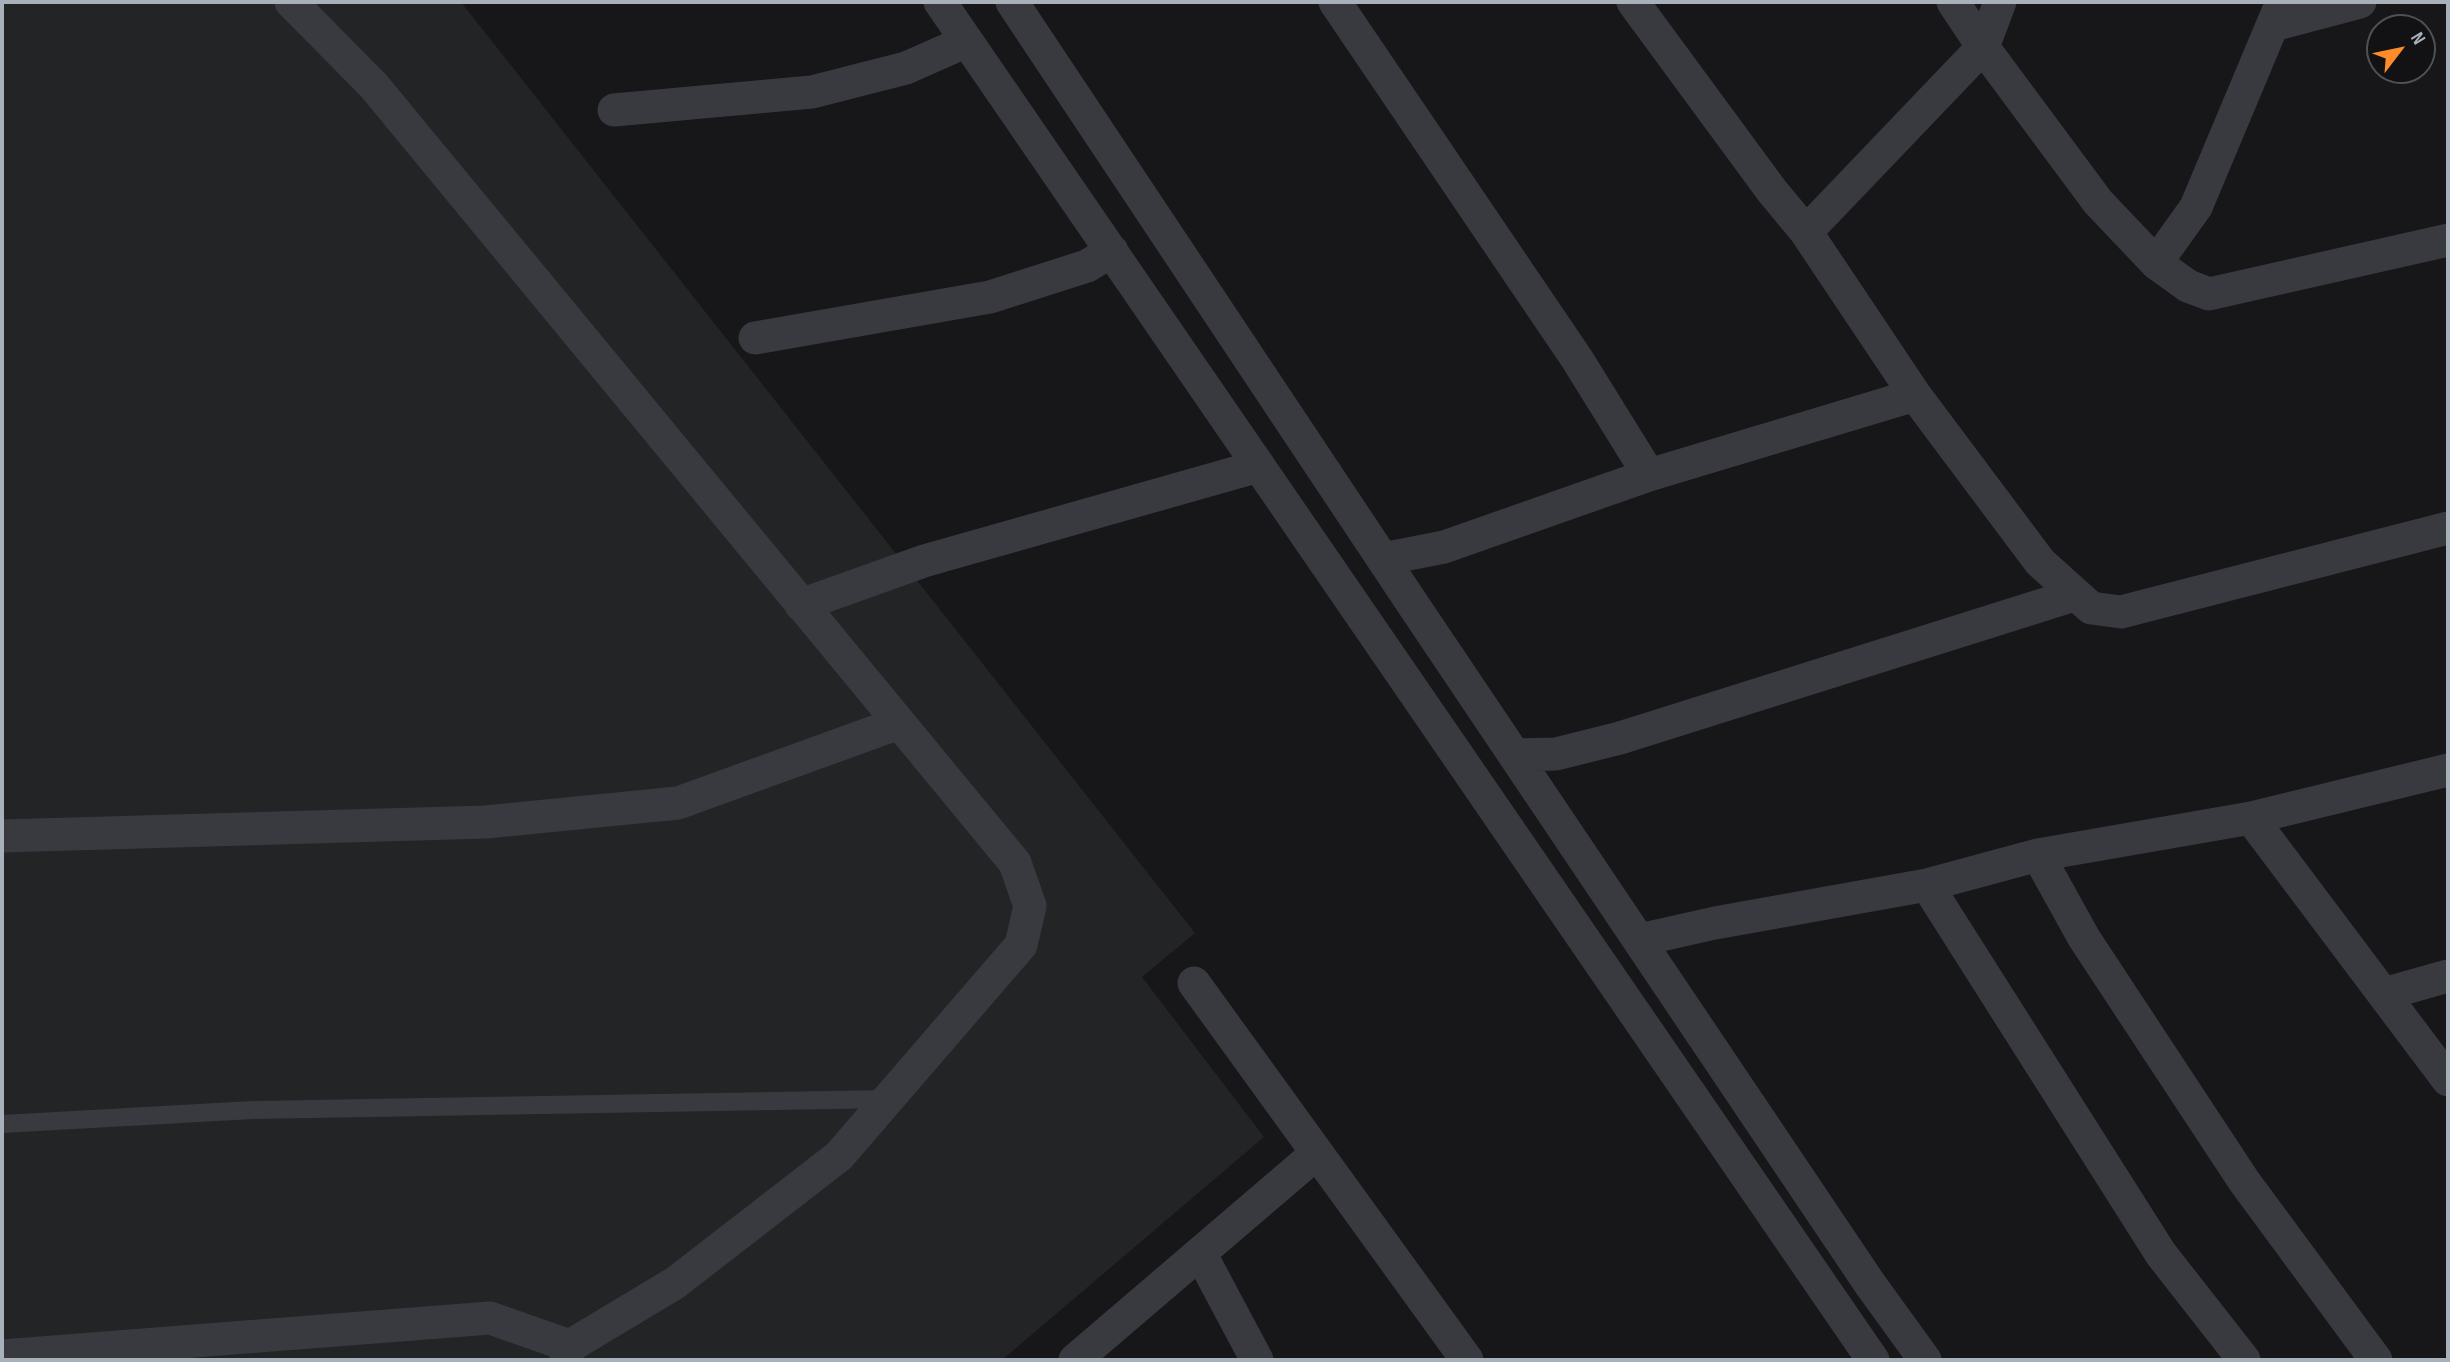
<!DOCTYPE html>
<style>
body{margin:0}
#map{position:relative;width:2450px;height:1362px;overflow:hidden;background:#171719;font-family:"Sofia Sans Condensed",sans-serif}
canvas{display:block}
.frame{position:absolute;inset:0;border:4px solid #a8b1ba;pointer-events:none}
.north{position:absolute;left:2366px;top:14px;width:70px;height:70px;box-sizing:border-box;background:#121214;border:2px solid #4e5256;border-radius:50%;rotate:58deg;font-size:19px;font-weight:700;line-height:28px;text-align:center;color:#a8b1ba}
.north::after{content:'';display:block;margin:auto;width:24px;height:32px;background:#fe8c2a;clip-path:polygon(50% 0,100% 100%,50% 72%,0 100%)}
</style>
<div id="map">
<canvas width="2450" height="1362"></canvas>
<div class="frame"></div>
<div class="north">N</div>
</div>
<script>
const ctx = document.querySelector('canvas').getContext('2d');
ctx.lineJoin = 'round';
function fill(path, color) { ctx.fillStyle = color; ctx.fill(path, 'evenodd'); }
const poly = rows => new Path2D(rows.map(r => 'M' + r).join(''));
function trace(path, color, width, dash) { ctx.strokeStyle = color; ctx.lineWidth = width; ctx.lineCap = dash ? 'butt' : 'round'; ctx.setLineDash(dash || []); ctx.stroke(path); }
fill(poly([
 [2,2,461,2,1195,933,1142,977,1264,1137,1002,1360,2,1360]
]), '#232426');
trace(poly([
 [2,1124,253,1110,889,1099]
]), '#383a3f', 18);
trace(poly([
 [291,2,374,86,1015,863,1030,906,1021,945,839,1156,675,1283,570,1346,566,1360],
 [940,2,1873,1360],
 [1012,2,1414,606,1870,1284,1925,1360],
 [1335,2,1577,359,1649,475],
 [1633,2,1772,191,1806,232,1915,395,2040,562,2091,608,2121,612,2448,528],
 [1953,2,1983,47,2098,202,2156,263,2196,207,2282,2],
 [2273,25,2360,2],
 [614,110,812,92,906,68,967,41],
 [1806,232,1983,47,2000,2],
 [2156,263,2188,286,2209,294,2448,240],
 [755,338,990,297,1087,266,1112,251],
 [1383,559,1444,547,1649,475,1915,395],
 [801,605,924,561,1259,466],
 [1514,755,1556,754,1620,738,2074,595],
 [2251,818,2448,1080],
 [2,836,486,822,678,803,899,723],
 [2038,855,2084,938,2244,1181,2376,1360],
 [1927,885,2161,1254,2244,1360],
 [1639,940,1715,923,1927,885,2038,855,2251,818,2448,770],
 [1194,983,1467,1360],
 [2384,994,2448,976],
 [1200,1253,1257,1360],
 [2,1356,490,1318,570,1346],
 [1075,1360,1317,1153]
]), '#383a3f', 33);
</script>
